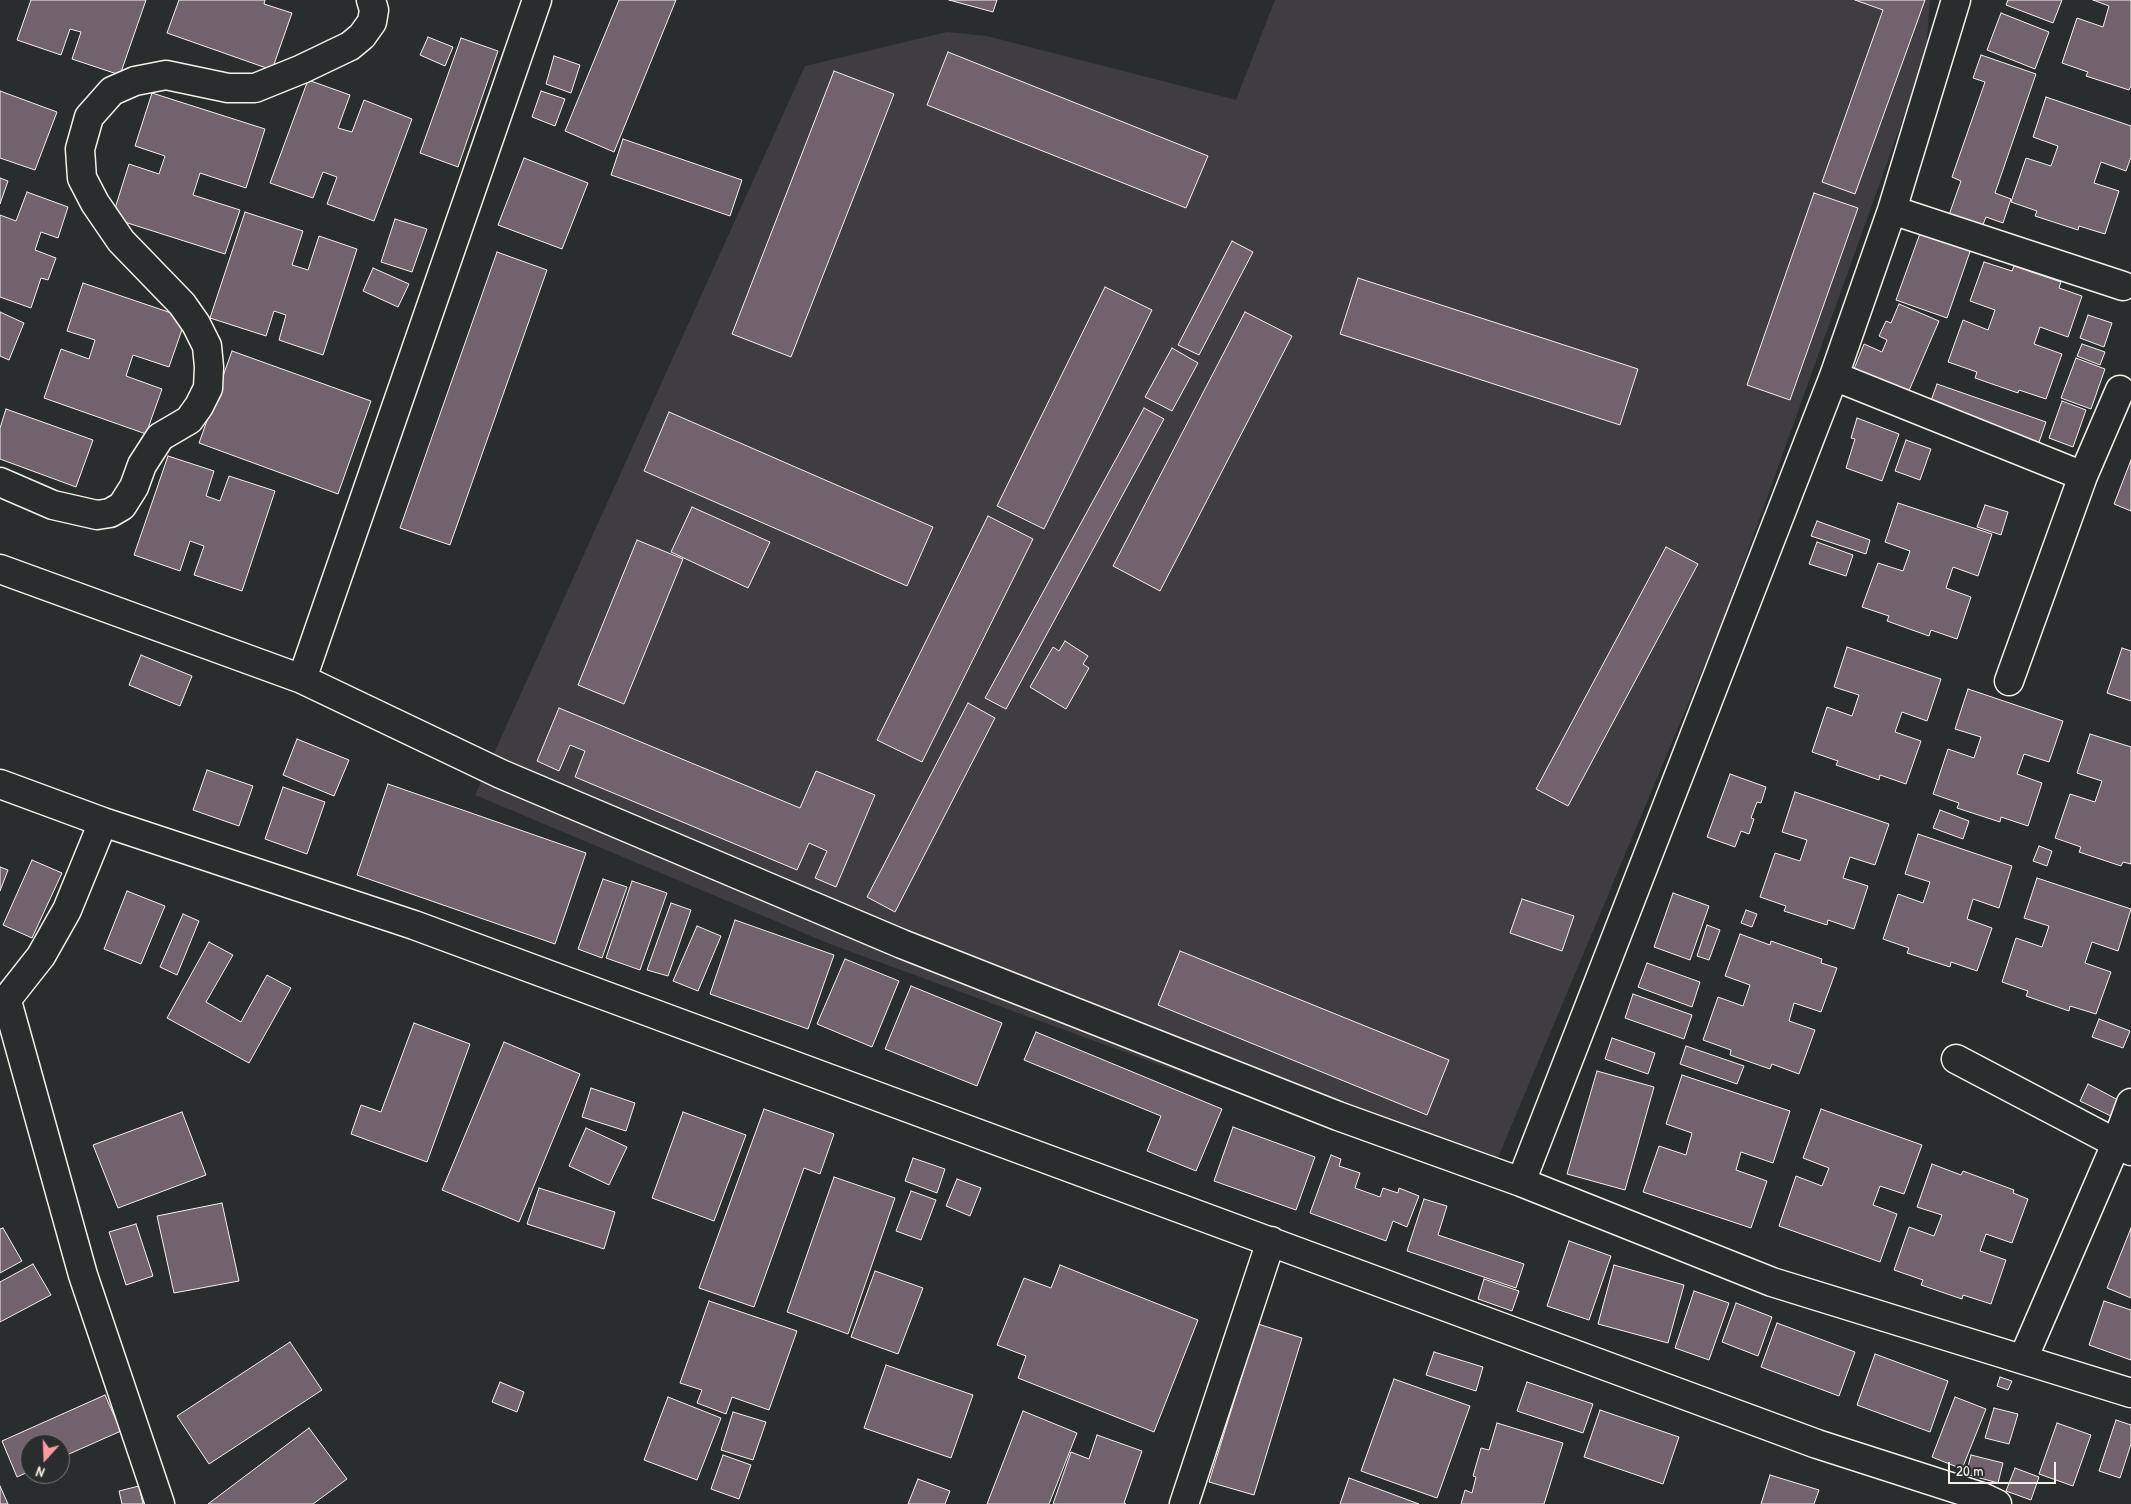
<!DOCTYPE html>
<style>
body{margin:0}
#map{position:relative;width:2131px;height:1504px;overflow:hidden;background:#2a2d2e;font-family:"Patrick Hand",sans-serif}
canvas{display:block}
.north{position:absolute;left:20px;top:1434px;width:50px;height:50px;box-sizing:border-box;background:#2a2d2e;border:1px solid #7b7b78;border-radius:50%;rotate:200deg;font-size:14px;font-weight:700;line-height:20px;text-align:center;color:#f4f1e8}
.north::after{content:'';display:block;margin:auto;width:18px;height:22px;background:#ff9aa2;clip-path:polygon(50% 0,100% 100%,50% 72%,0 100%)}
.scale{position:absolute;left:1948px;top:1462px;width:108px;height:22px;box-sizing:border-box;border:2px solid #f4f1e8;border-top:0;padding-left:6px;font-size:15px;line-height:18px;white-space:nowrap;color:#f4f1e8;-webkit-text-stroke:4px #2a2d2e;paint-order:stroke}
</style>
<div id="map">
<canvas width="2131" height="1504"></canvas>
<div class="north">N</div>
<div class="scale">20 m</div>
</div>
<script>
const ctx = document.querySelector('canvas').getContext('2d');
ctx.lineJoin = 'round';
function fill(path, color) { ctx.fillStyle = color; ctx.fill(path, 'evenodd'); }
const poly = rows => new Path2D(rows.map(r => 'M' + r).join(''));
function trace(path, color, width, dash) { ctx.strokeStyle = color; ctx.lineWidth = width; ctx.lineCap = dash ? 'butt' : 'round'; ctx.setLineDash(dash || []); ctx.stroke(path); }
fill(poly([
 [1275,0,1930,0,1926,54,1724,618,1497,1160,1476,1173,1438,1167,830,944,475,795,805,66,947,32,987,36,1236,100]
]), '#3f3d41');
const building = poly([
 [31,0,146,0,120,75,72,59,81,32,70,29,61,55,17,40,31,0],
 [179,0,265,0,264,4,292,13,272,70,167,33,179,0],
 [619,0,676,0,614,152,565,131,619,0],
 [949,0,997,0,993,12,949,0],
 [1855,0,1925,0,1855,194,1822,182,1883,10,1855,0],
 [2008,0,2062,0,2053,23,2006,5,2008,0],
 [2093,0,2131,0,2131,86,2129,90,2086,76,2088,72,2062,63,2077,18,2103,27,2109,6,2093,0],
 [2001,13,2049,32,2035,69,1987,50,2001,13],
 [428,37,453,47,445,66,420,55,428,37],
 [461,38,498,51,458,167,420,153,461,38],
 [948,52,1208,156,1186,208,927,105,948,52],
 [1981,55,2036,74,1995,193,2011,199,2003,223,1986,217,1982,227,1949,215,1961,181,1952,177,1985,82,1973,78,1981,55],
 [554,56,580,65,571,93,546,84,554,56],
 [834,71,894,94,791,357,732,334,834,71],
 [308,80,350,95,338,128,352,132,364,100,412,119,374,221,327,204,337,177,323,172,313,198,270,183,308,80],
 [0,91,57,112,35,170,0,158,0,91],
 [541,91,565,99,555,126,532,117,541,91],
 [152,93,265,129,246,188,200,173,193,195,240,210,225,254,112,218,129,164,159,174,165,156,135,146,152,93],
 [2046,97,2131,126,2131,157,2126,171,2101,162,2094,183,2119,191,2105,234,2079,226,2078,230,2035,216,2037,211,2011,202,2026,158,2051,166,2058,146,2033,137,2046,97],
 [623,139,742,180,730,216,611,175,623,139],
 [524,158,588,183,562,249,498,225,524,158],
 [0,178,8,181,0,204,0,178],
 [27,192,68,207,58,238,41,232,35,250,56,258,48,280,41,278,31,308,0,297,0,215,16,221,27,192],
 [1814,193,1858,208,1790,400,1747,385,1814,193],
 [245,212,303,231,292,265,308,270,319,236,357,249,323,355,279,340,286,315,274,311,266,336,210,318,245,212],
 [395,219,427,229,412,272,381,262,395,219],
 [1923,225,1973,243,1947,318,1896,300,1923,225],
 [1232,241,1253,252,1199,355,1178,345,1232,241],
 [497,252,547,270,450,545,400,528,497,252],
 [1984,262,2012,271,2014,266,2061,282,2059,288,2082,296,2068,337,2040,327,2034,344,2062,354,2046,399,2019,390,2018,393,1975,378,1977,372,1948,362,1963,320,1988,330,1995,310,1970,301,1984,262],
 [373,268,409,284,398,307,363,291,373,268],
 [1358,278,1638,369,1620,425,1340,334,1358,278],
 [83,283,186,318,169,367,133,355,126,376,162,389,146,434,44,398,61,349,89,359,95,340,67,331,83,283],
 [1105,287,1152,310,1044,529,997,506,1105,287],
 [1899,304,1939,321,1902,407,1852,374,1864,344,1882,352,1887,340,1879,336,1886,321,1891,323,1899,304],
 [0,312,24,323,9,360,0,356,0,312],
 [1245,312,1292,336,1160,591,1113,566,1245,312],
 [2088,315,2112,323,2104,347,2080,338,2088,315],
 [2082,344,2105,352,2100,365,2077,356,2082,344],
 [1172,348,1198,363,1172,411,1145,397,1172,348],
 [232,351,371,401,338,494,199,443,232,351],
 [2076,358,2105,369,2091,409,2061,398,2076,358],
 [1937,384,2046,422,2036,451,1923,423,1937,384],
 [2062,401,2086,410,2073,447,2049,438,2062,401],
 [1144,408,1164,419,1006,709,985,698,1144,408],
 [6,409,93,440,76,487,0,459,0,428,6,409],
 [669,412,933,527,907,586,644,471,669,412],
 [1857,418,1899,434,1882,481,1846,468,1855,439,1851,438,1857,418],
 [1906,440,1931,449,1920,480,1895,471,1906,440],
 [168,456,214,471,206,496,220,501,229,476,275,491,242,591,194,575,204,546,190,541,180,571,134,555,168,456],
 [2131,460,2131,511,2114,504,2131,460],
 [1898,503,1992,534,1978,576,1953,567,1946,588,1971,597,1957,639,1931,630,1929,636,1887,621,1889,616,1862,607,1878,563,1903,571,1910,551,1885,542,1898,503],
 [1985,505,2008,512,2001,535,1977,527,1985,505],
 [692,507,770,542,748,588,671,552,692,507],
 [988,516,1033,539,922,762,877,740,988,516],
 [1817,521,1870,540,1866,554,1811,536,1817,521],
 [637,540,683,559,624,704,578,685,637,540],
 [1817,542,1853,555,1846,576,1809,564,1817,542],
 [1666,547,1698,564,1568,806,1536,789,1666,547],
 [1065,641,1088,656,1083,664,1089,668,1066,709,1030,687,1053,647,1059,651,1065,641],
 [1847,647,1941,679,1927,721,1902,712,1895,732,1921,741,1906,784,1880,775,1879,780,1836,765,1838,761,1812,752,1827,707,1852,716,1859,695,1834,687,1847,647],
 [2122,648,2131,651,2131,701,2107,693,2122,648],
 [141,655,192,676,180,706,129,685,141,655],
 [1968,689,2063,721,2049,762,2024,754,2017,774,2042,783,2028,826,2001,817,2000,822,1957,808,1959,803,1933,794,1948,749,1974,758,1981,737,1955,729,1968,689],
 [968,703,995,718,895,912,867,897,968,703],
 [559,708,800,808,816,771,875,795,836,887,815,878,827,851,809,843,797,870,575,777,585,751,570,745,559,771,537,761,559,708],
 [2090,734,2131,747,2131,864,2123,862,2121,866,2079,852,2081,847,2055,838,2070,794,2095,802,2102,781,2077,773,2090,734],
 [297,739,349,760,334,796,283,775,297,739],
 [207,770,253,786,239,826,193,810,207,770],
 [1730,774,1766,787,1761,803,1757,802,1751,818,1754,819,1749,834,1741,831,1735,847,1707,837,1730,774],
 [388,784,586,853,555,944,357,875,388,784],
 [283,787,325,802,307,854,265,839,283,787],
 [1795,792,1889,824,1875,865,1850,857,1843,878,1868,886,1854,929,1828,920,1827,925,1784,911,1786,906,1760,897,1775,853,1800,861,1807,840,1782,832,1795,792],
 [1940,810,1969,821,1963,839,1933,828,1940,810],
 [1918,834,2012,866,1999,908,1973,899,1967,919,1992,928,1977,971,1951,962,1950,967,1907,953,1909,948,1883,939,1898,894,1923,903,1930,882,1905,874,1918,834],
 [2039,846,2052,851,2047,866,2033,861,2039,846],
 [32,860,62,873,32,938,3,925,32,860],
 [0,867,8,870,0,891,0,867],
 [2037,878,2131,909,2118,951,2092,942,2085,963,2111,972,2096,1014,2070,1006,2069,1011,2026,996,2028,991,2002,982,2016,938,2042,947,2049,926,2024,918,2037,878],
 [603,879,627,887,602,958,578,949,603,879],
 [632,881,667,893,640,970,606,958,632,881],
 [127,891,165,906,141,964,104,949,127,891],
 [1673,893,1709,906,1690,960,1654,947,1673,893],
 [1522,899,1574,916,1562,951,1510,933,1522,899],
 [671,903,691,910,668,976,647,970,671,903],
 [1746,910,1757,914,1752,927,1741,923,1746,910],
 [183,914,199,921,177,975,160,967,183,914],
 [735,920,834,955,808,1029,710,994,735,920],
 [1707,925,1720,930,1709,960,1697,956,1707,925],
 [697,926,721,936,698,991,673,981,697,926],
 [1740,934,1770,945,1771,941,1822,959,1821,963,1837,968,1821,1012,1794,1003,1789,1021,1815,1030,1799,1074,1772,1064,1770,1069,1730,1055,1731,1050,1703,1040,1718,997,1743,1006,1750,985,1725,976,1740,934],
 [209,942,233,955,206,1002,241,1022,267,975,291,988,249,1063,167,1018,209,942],
 [1180,951,1449,1060,1427,1115,1158,1005,1180,951],
 [845,959,899,981,872,1047,817,1024,845,959],
 [1647,963,1700,982,1692,1007,1638,987,1647,963],
 [911,986,1002,1023,977,1086,885,1049,911,986],
 [1633,994,1692,1015,1684,1039,1625,1018,1633,994],
 [2099,1019,2130,1031,2123,1048,2092,1037,2099,1019],
 [414,1023,470,1044,427,1162,351,1134,361,1105,381,1112,414,1023],
 [1036,1032,1222,1109,1196,1171,1147,1151,1161,1116,1024,1060,1036,1032],
 [1612,1038,1655,1053,1648,1074,1605,1059,1612,1038],
 [504,1042,580,1074,519,1222,442,1190,504,1042],
 [1686,1046,1744,1066,1737,1084,1680,1064,1686,1046],
 [1597,1071,1654,1087,1625,1190,1567,1174,1597,1071],
 [1682,1075,1790,1111,1773,1163,1741,1152,1736,1170,1767,1181,1751,1228,1643,1192,1659,1146,1686,1155,1692,1133,1666,1124,1682,1075],
 [2088,1084,2120,1101,2113,1117,2080,1101,2088,1084],
 [591,1088,635,1103,626,1131,582,1117,591,1088],
 [764,1109,834,1134,820,1174,804,1168,754,1307,699,1288,764,1109],
 [1821,1109,1922,1145,1904,1194,1880,1186,1873,1205,1897,1214,1880,1262,1779,1226,1796,1176,1822,1186,1829,1168,1803,1158,1821,1109],
 [182,1112,206,1175,118,1208,93,1145,182,1112],
 [683,1112,746,1135,714,1221,652,1198,683,1112],
 [1233,1127,1315,1157,1296,1210,1214,1181,1233,1127],
 [586,1128,627,1147,609,1185,569,1166,586,1128],
 [1331,1155,1341,1159,1339,1166,1360,1173,1355,1188,1380,1197,1383,1188,1398,1193,1399,1188,1419,1196,1407,1227,1393,1221,1386,1241,1310,1213,1331,1155],
 [913,1158,945,1169,937,1193,905,1181,913,1158],
 [1932,1164,1961,1175,1963,1171,2014,1190,2013,1193,2028,1199,2012,1243,1986,1234,1980,1251,2006,1260,1991,1304,1963,1295,1962,1299,1921,1285,1923,1280,1894,1270,1909,1227,1934,1236,1942,1215,1917,1207,1932,1164],
 [834,1177,895,1198,848,1334,787,1312,834,1177],
 [957,1179,981,1188,970,1216,946,1206,957,1179],
 [539,1188,615,1212,604,1249,527,1224,539,1188],
 [911,1191,936,1200,921,1240,896,1231,911,1191],
 [1424,1199,1447,1206,1438,1235,1524,1264,1516,1288,1407,1251,1424,1199],
 [222,1203,239,1281,174,1293,157,1216,222,1203],
 [136,1224,153,1276,126,1285,109,1232,136,1224],
 [3,1228,22,1261,0,1273,0,1229,3,1228],
 [2131,1228,2131,1298,2107,1288,2131,1228],
 [1569,1241,1611,1256,1589,1320,1547,1306,1569,1241],
 [33,1264,51,1295,0,1322,0,1282,33,1264],
 [1060,1265,1198,1320,1154,1432,1018,1378,1026,1356,997,1345,1024,1278,1051,1288,1060,1265],
 [1614,1265,1684,1285,1668,1343,1598,1324,1614,1265],
 [875,1271,923,1288,898,1354,851,1337,875,1271],
 [1484,1279,1519,1291,1512,1311,1478,1299,1484,1279],
 [1694,1291,1729,1303,1709,1360,1675,1348,1694,1291],
 [709,1301,797,1331,769,1410,732,1397,726,1414,697,1403,702,1390,680,1383,709,1301],
 [2104,1301,2131,1310,2131,1360,2089,1345,2104,1301],
 [1736,1303,1772,1317,1758,1356,1722,1342,1736,1303],
 [1777,1323,1855,1352,1839,1396,1761,1367,1777,1323],
 [1258,1324,1302,1338,1254,1495,1209,1482,1258,1324],
 [290,1342,322,1390,209,1464,177,1416,290,1342],
 [1434,1352,1483,1367,1476,1391,1426,1375,1434,1352],
 [1875,1354,1948,1381,1930,1432,1857,1405,1875,1354],
 [886,1365,973,1395,951,1458,864,1428,886,1365],
 [2000,1377,2012,1381,2008,1390,1997,1386,2000,1377],
 [1394,1379,1470,1406,1437,1498,1361,1471,1394,1379],
 [500,1382,524,1392,517,1412,492,1402,500,1382],
 [1527,1382,1593,1404,1583,1433,1517,1411,1527,1382],
 [105,1395,121,1431,60,1458,60,1444,30,1444,30,1471,17,1477,2,1441,105,1395],
 [668,1397,721,1418,697,1480,644,1460,668,1397],
 [1955,1397,1986,1409,1962,1469,1932,1457,1955,1397],
 [1994,1408,2018,1414,2009,1444,1985,1438,1994,1408],
 [1600,1410,1679,1437,1663,1484,1584,1457,1600,1410],
 [1023,1411,1077,1433,1049,1504,987,1504,1023,1411],
 [733,1412,766,1422,753,1460,721,1450,733,1412],
 [2116,1420,2131,1425,2131,1444,2120,1478,2099,1471,2116,1420],
 [1497,1423,1563,1443,1544,1504,1461,1504,1465,1490,1472,1493,1476,1477,1473,1476,1481,1448,1489,1450,1497,1423],
 [2057,1423,2091,1435,2073,1486,2039,1474,2057,1423],
 [309,1428,347,1479,313,1504,208,1504,309,1428],
 [1097,1435,1142,1451,1124,1503,1126,1504,1053,1504,1071,1452,1089,1459,1097,1435],
 [723,1455,751,1465,739,1499,711,1489,723,1455],
 [1971,1455,2003,1463,1998,1483,1966,1474,1971,1455],
 [2015,1468,2039,1477,2031,1500,2006,1491,2015,1468],
 [1770,1475,1819,1490,1814,1504,1761,1504,1770,1475],
 [1349,1478,1419,1504,1340,1504,1349,1478],
 [918,1479,950,1491,945,1504,908,1504,918,1479],
 [0,1486,8,1504,0,1504,0,1486],
 [139,1486,143,1504,122,1504,119,1491,139,1486]
]);
fill(building, '#71626e');
trace(building, '#f4f1e8', 1);
const minor = poly([
 [1892,210,2123,286],
 [1834,376,2083,476],
 [0,482,53,505,97,515,110,513,122,506,134,487,142,465,160,437,189,420,199,406,208,388,209,367,207,346,196,324,182,304,121,241,95,203,82,178,80,149,89,117,112,91,135,81,166,75,228,88,255,88,302,69,350,46,362,36,372,22,374,10,371,0],
 [0,569,302,679,501,774,902,944,1338,1116,1521,1182,1772,1282,2131,1393],
 [302,679,537,0],
 [2009,681,2083,476,2120,390],
 [0,784,103,822,414,925,1817,1444,1982,1497,1997,1504],
 [7,1001,83,1275,160,1504],
 [0,1008,41,956,67,910,103,822],
 [1956,1059,2131,1151],
 [1521,1182,1834,376,1892,210,1956,0],
 [2023,1359,2116,1144,2131,1103],
 [1184,1504,1271,1241]
]);
trace(minor, '#f4f1e8', 31);
trace(minor, '#2a2d2e', 28);
</script>
